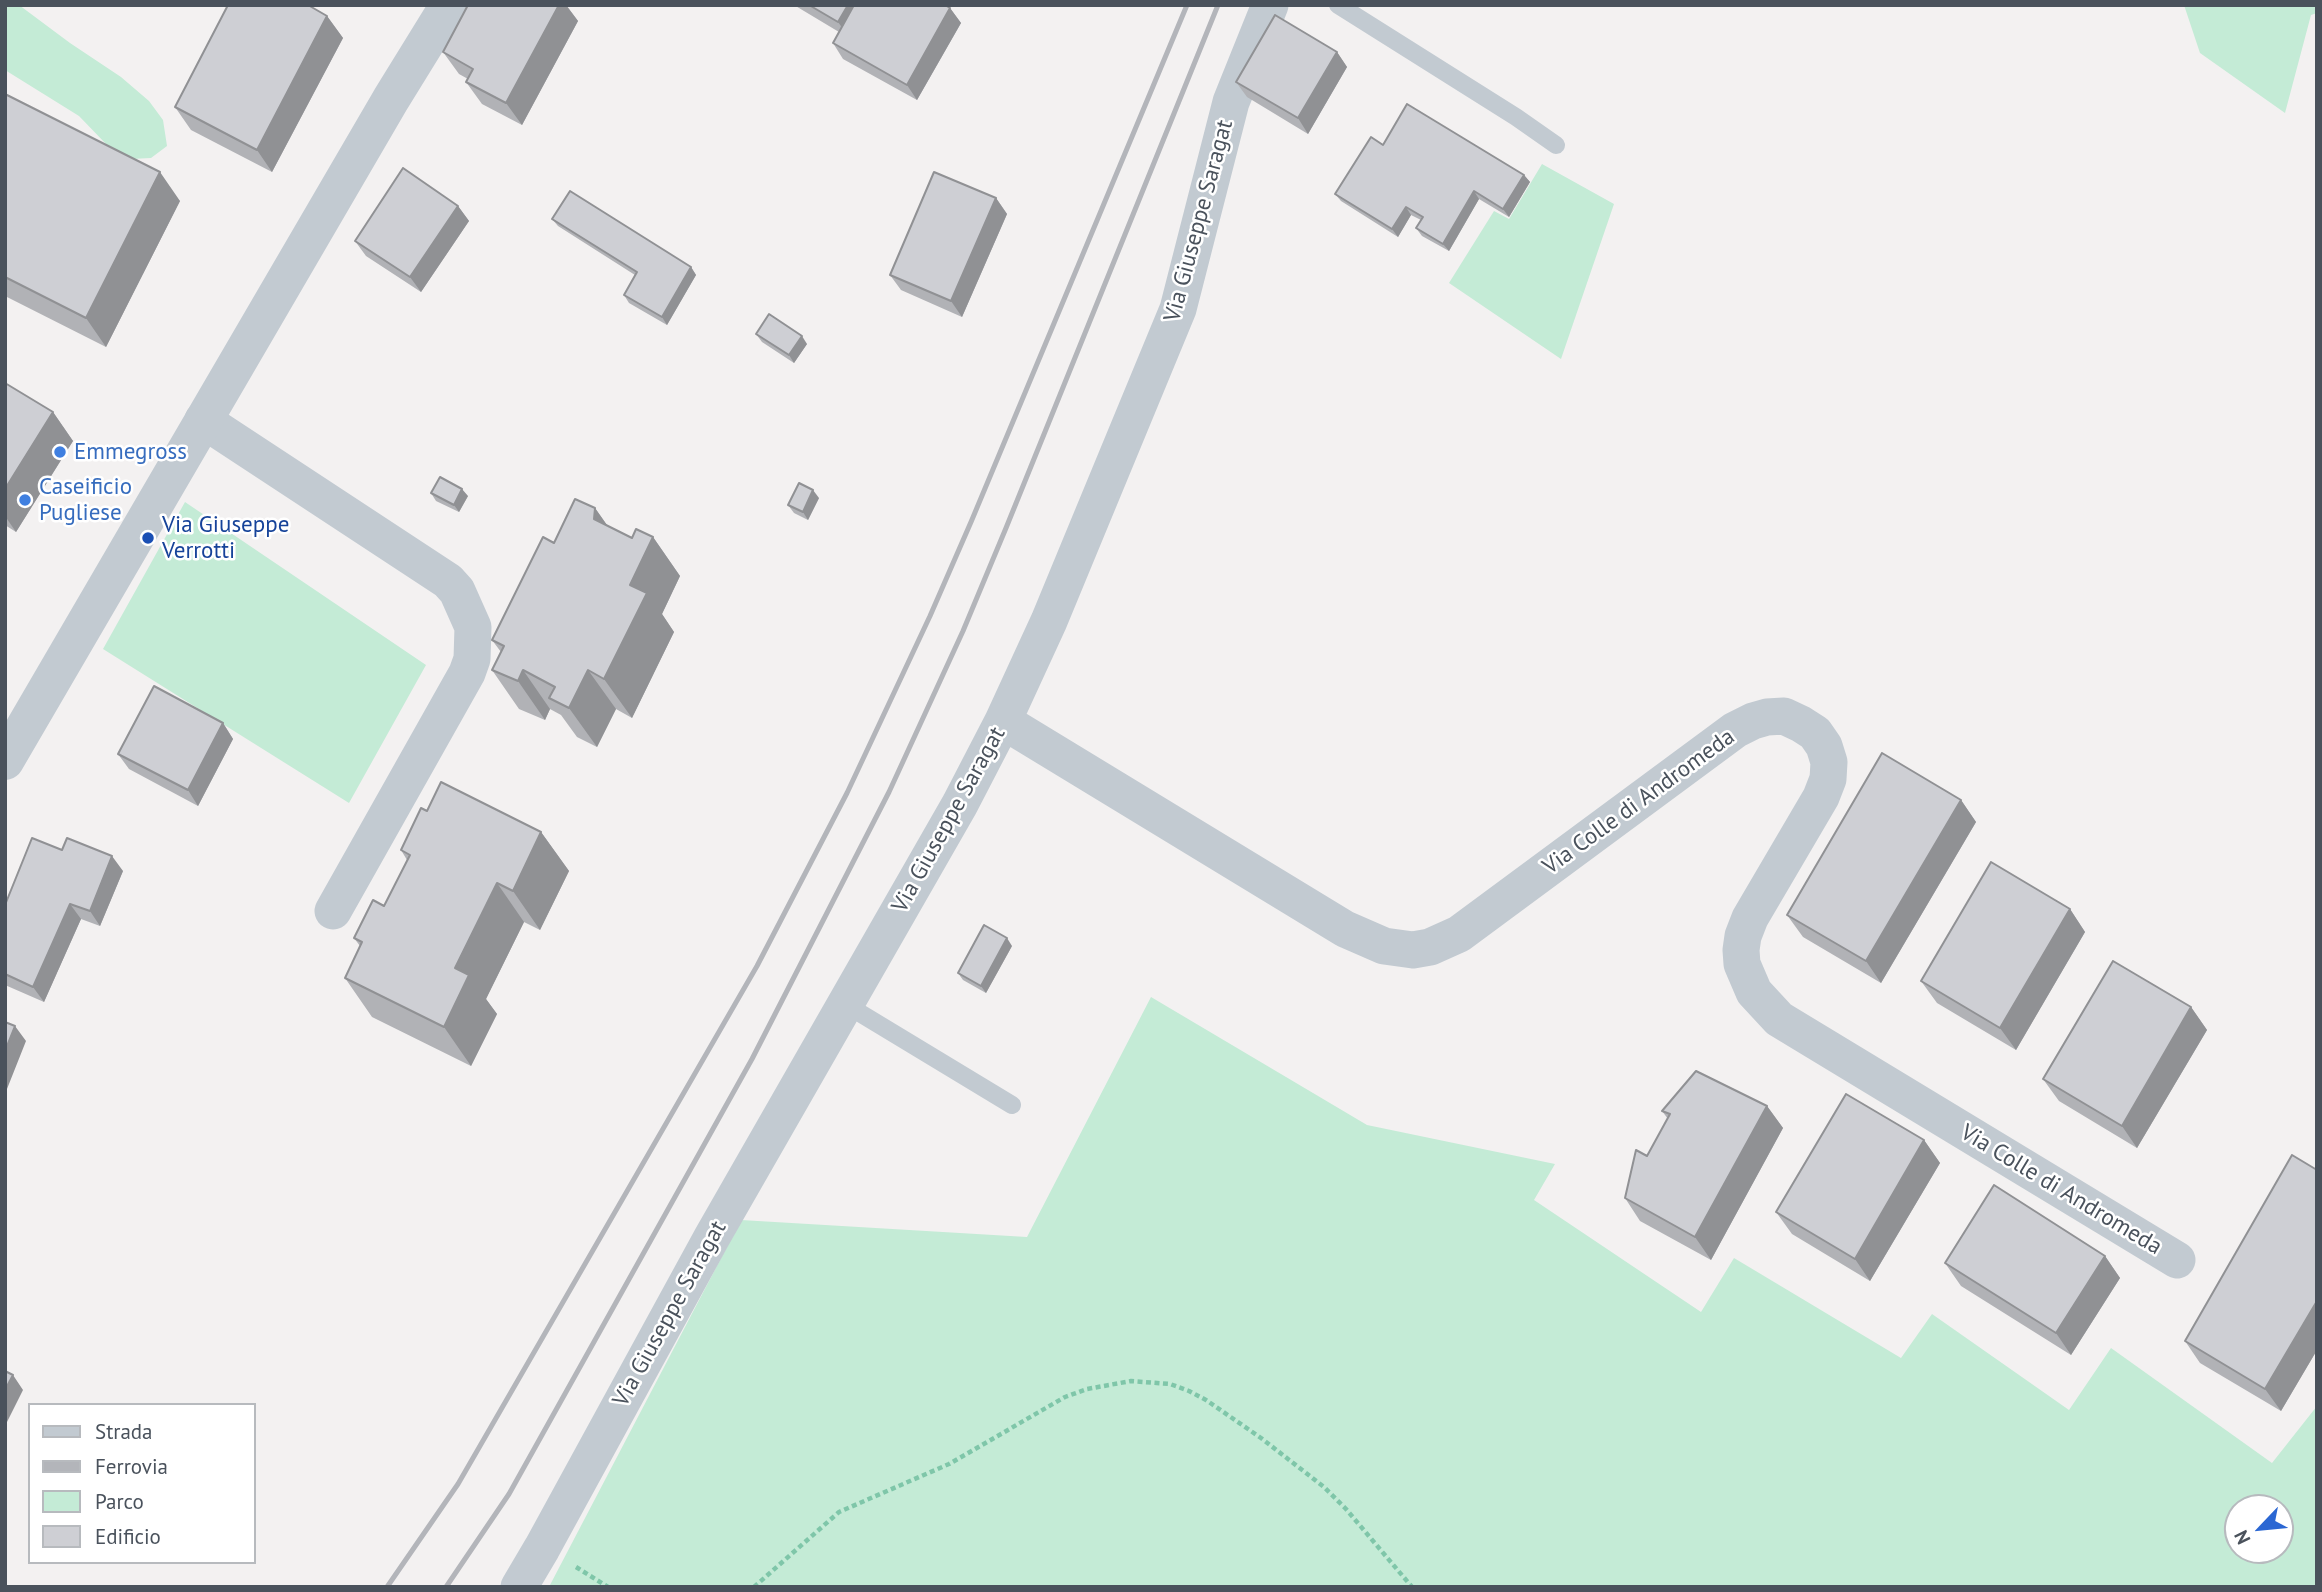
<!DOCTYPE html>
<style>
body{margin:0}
#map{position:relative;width:2322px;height:1592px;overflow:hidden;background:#f3f1f1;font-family:"PT Sans",sans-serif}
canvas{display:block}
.frame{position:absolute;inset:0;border:7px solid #4a525c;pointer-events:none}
.legend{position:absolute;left:28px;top:1403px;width:228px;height:161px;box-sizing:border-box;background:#fff;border:2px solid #b7babe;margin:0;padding:9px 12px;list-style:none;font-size:21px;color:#4a525c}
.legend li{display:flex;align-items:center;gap:14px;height:35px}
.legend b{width:35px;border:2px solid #b7babe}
.north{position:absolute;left:2224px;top:1494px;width:70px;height:70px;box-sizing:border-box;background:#fff;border:2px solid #b7babe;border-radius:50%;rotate:244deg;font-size:19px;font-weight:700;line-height:28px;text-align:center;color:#4a525c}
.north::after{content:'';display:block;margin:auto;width:24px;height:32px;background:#2b67d3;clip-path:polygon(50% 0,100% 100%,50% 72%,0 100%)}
</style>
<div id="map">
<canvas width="2322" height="1592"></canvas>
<div class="frame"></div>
<ul class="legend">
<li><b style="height:9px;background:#c2cad1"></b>Strada</li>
<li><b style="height:9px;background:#b3b5ba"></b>Ferrovia</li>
<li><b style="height:19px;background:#c4ebd6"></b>Parco</li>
<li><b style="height:19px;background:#cecfd4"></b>Edificio</li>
</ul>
<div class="north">N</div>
</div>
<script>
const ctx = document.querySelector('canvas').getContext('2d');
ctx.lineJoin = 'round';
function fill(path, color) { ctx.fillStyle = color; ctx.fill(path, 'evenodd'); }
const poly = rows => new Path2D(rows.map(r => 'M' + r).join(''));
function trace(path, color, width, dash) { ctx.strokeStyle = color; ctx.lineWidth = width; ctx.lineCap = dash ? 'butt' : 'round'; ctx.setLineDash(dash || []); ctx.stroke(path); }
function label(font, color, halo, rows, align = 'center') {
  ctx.font = font + ' "PT Sans",sans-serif'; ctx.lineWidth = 5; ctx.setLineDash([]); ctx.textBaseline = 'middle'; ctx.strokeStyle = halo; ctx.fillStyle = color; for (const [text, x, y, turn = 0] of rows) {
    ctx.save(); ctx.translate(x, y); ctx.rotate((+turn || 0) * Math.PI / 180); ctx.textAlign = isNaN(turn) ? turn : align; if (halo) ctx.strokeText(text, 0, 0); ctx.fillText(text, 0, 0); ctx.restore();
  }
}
fill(poly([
 [5,5,19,5,70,43,121,77,149,101,163,120,167,146,151,158,131,159,107,145,79,116,5,70],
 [2184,5,2317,5,2317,13,2311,15,2285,113,2200,53],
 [1542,164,1614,204,1561,359,1449,283,1494,211,1509,219],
 [185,502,426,665,349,803,103,649],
 [1151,997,1367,1125,1555,1164,1534,1200,1701,1312,1734,1258,1901,1358,1932,1314,2069,1410,2111,1348,2272,1463,2317,1406,2317,1587,554,1587,550,1585,741,1220,1027,1237],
 [2238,1508,2280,1508,2280,1550,2238,1550]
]), '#c4ebd6');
trace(poly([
 [576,1567,608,1587],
 [754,1587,839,1512,949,1464,1065,1397,1087,1389,1131,1381,1170,1384,1189,1391,1206,1400,1261,1438,1324,1487,1346,1509,1412,1587]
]), '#7fc6a9', 4.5, [5, 3.5]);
trace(poly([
 [1338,5,1516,117,1556,145],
 [845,1004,1012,1105]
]), '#c2cad1', 18);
trace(poly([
 [203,420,448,581,457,591,473,627,472,659,467,673,333,911],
 [1003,721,1345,929,1384,946,1413,950,1430,947,1459,934,1735,730,1753,721,1767,717,1784,716,1801,724,1815,733,1824,746,1829,762,1828,779,1821,797,1750,918,1743,936,1741,950,1742,964,1754,992,1779,1019,2177,1260],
 [519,1587,542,1548,712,1237,960,804,1003,721,1049,621,1178,309,1231,102,1270,5]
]), '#c2cad1', 37);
trace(poly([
 [5,761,391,99,449,5]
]), '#c2cad1', 38);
trace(poly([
 [387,1587,458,1484,757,966,847,793,930,616,971,522,1187,5],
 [446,1587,509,1494,752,1059,889,792,963,631,1006,528,1218,5]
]), '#b3b5ba', 5);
fill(poly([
 [468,5,566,5,578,21,522,125,482,104,466,82,468,79,459,74,443,52],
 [794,5,945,5,950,8,961,23,917,100,843,59,833,43,839,32],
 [327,16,343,38,272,172,191,130,175,107],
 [1337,52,1347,67,1308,134,1247,97,1236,82],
 [5,94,180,201,106,347,5,296],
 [1383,145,1524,175,1530,182,1509,217,1479,199,1449,251,1422,236,1416,228,1421,220,1411,215,1398,237,1341,201,1335,194],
 [996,198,1007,214,962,317,901,290,890,275],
 [458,206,469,221,421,292,366,256,355,241],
 [552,219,691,267,696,275,667,325,629,303,624,295,635,275,558,226],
 [756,334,807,344,794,363,762,342],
 [5,383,53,412,73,441,16,532,5,525],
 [431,493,468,496,459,512,436,501],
 [819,498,808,520,794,513,788,505],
 [595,508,607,525,632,538,653,537,680,576,662,614,674,632,632,718,616,709,597,747,577,737,561,715,550,709,545,720,519,709,492,670,501,652,492,640,554,543],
 [223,723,233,739,198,806,129,769,118,754],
 [1961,800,1976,822,1881,983,1803,937,1787,915],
 [427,811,541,832,569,871,540,930,524,922,486,999,497,1014,471,1066,372,1017,345,978,360,946,354,938,384,906,407,860,401,850],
 [62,850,123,871,100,926,81,919,44,1002,5,985,5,905],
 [2070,909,2085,932,2016,1050,1937,1003,1921,981],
 [1012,946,986,993,963,980,958,973],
 [2191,1007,2207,1030,2137,1148,2059,1101,2043,1079],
 [1767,1106,1783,1128,1711,1260,1640,1221,1625,1198,1668,1119,1662,1111],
 [1924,1140,1940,1163,1870,1281,1792,1234,1776,1212],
 [2317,1170,2317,1350,2281,1411,2200,1363,2185,1341],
 [2105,1256,2120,1278,2071,1355,1961,1286,1945,1263]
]), '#b1b2b6');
fill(poly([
 [559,5,566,5,578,21,522,125,506,103],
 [848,5,867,5,849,37,838,22],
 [950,8,961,23,917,100,907,85],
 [327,16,343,38,272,172,257,150],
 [1337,52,1347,67,1308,134,1298,118],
 [160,172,180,201,106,347,86,318],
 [1524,175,1530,182,1509,217,1503,209],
 [1474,191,1479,199,1449,251,1443,244],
 [996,198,1007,214,962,317,951,301],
 [458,206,469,221,421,292,410,277],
 [1406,207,1411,215,1398,237,1392,229],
 [691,267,696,275,667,325,662,317],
 [802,336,807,344,794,363,789,355],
 [53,412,73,441,16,532,5,516,5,489],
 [462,489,468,496,459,512,454,505],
 [813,490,819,498,808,520,803,512],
 [595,508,623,548,594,519],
 [653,537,680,576,662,614,674,632,632,718,604,679,630,585],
 [523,670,550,709,545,720,518,681],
 [588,670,616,709,597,747,569,708],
 [223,723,233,739,198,806,188,790],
 [1961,800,1976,822,1881,983,1866,961],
 [541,832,569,871,540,930,513,891],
 [112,856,123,871,100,926,90,911],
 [497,883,524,922,486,999,497,1014,471,1066,444,1027,455,968],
 [70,904,81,919,44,1002,33,987],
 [2070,909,2085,932,2016,1050,2000,1028],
 [1007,938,1012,946,986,993,981,986],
 [2191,1007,2207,1030,2137,1148,2122,1126],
 [15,1026,26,1041,5,1094,5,1051],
 [1767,1106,1783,1128,1711,1260,1695,1237],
 [1924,1140,1940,1163,1870,1281,1855,1259],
 [2105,1256,2120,1278,2071,1355,2056,1333],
 [2317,1301,2317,1350,2281,1411,2265,1389],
 [13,1375,23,1390,5,1426,5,1390]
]), '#909194');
const building = poly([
 [228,5,308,5,327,16,257,150,175,107,228,5],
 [468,5,559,5,506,103,466,82,473,69,443,52,468,5],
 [809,5,848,5,838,22,809,5],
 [854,5,945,5,950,8,907,85,833,43,854,5],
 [1275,15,1337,52,1298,118,1236,82,1275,15],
 [5,94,160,172,86,318,5,277,5,94],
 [1407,104,1524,175,1503,209,1474,191,1443,244,1416,228,1423,217,1406,207,1392,229,1335,194,1371,137,1383,145,1407,104],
 [403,168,458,206,410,277,355,241,403,168],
 [934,172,996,198,951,301,890,275,934,172],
 [570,191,691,267,662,317,624,295,637,272,552,219,570,191],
 [769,314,802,336,789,355,756,334,769,314],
 [5,383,53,412,5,489,5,383],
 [440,477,462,489,454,505,431,493,440,477],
 [799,483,813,490,803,512,788,505,799,483],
 [575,499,595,508,594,519,632,538,636,529,653,537,630,585,647,593,604,679,588,670,569,708,549,698,555,687,523,670,518,681,492,670,504,646,492,640,543,537,554,543,575,499],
 [154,686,223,723,188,790,118,754,154,686],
 [1882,753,1961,800,1866,961,1787,915,1882,753],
 [441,782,541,832,513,891,497,883,455,968,469,975,444,1027,345,978,362,942,354,938,373,900,384,906,410,855,401,850,421,808,427,811,441,782],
 [32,838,62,850,67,838,112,856,90,911,70,904,33,987,5,974,5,905,32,838],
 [1991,862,2070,909,2000,1028,1921,981,1991,862],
 [984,925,1007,938,981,986,958,973,984,925],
 [2113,961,2191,1007,2122,1126,2043,1079,2113,961],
 [5,1022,15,1026,5,1051,5,1022],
 [1696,1071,1767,1106,1695,1237,1625,1198,1636,1150,1647,1156,1670,1114,1662,1111,1696,1071],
 [1846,1094,1924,1140,1855,1259,1776,1212,1846,1094],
 [2292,1155,2317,1170,2317,1301,2265,1389,2185,1341,2292,1155],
 [1994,1185,2105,1256,2056,1333,1945,1263,1994,1185],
 [5,1371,13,1375,5,1390,5,1371]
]);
fill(building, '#cecfd4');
trace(building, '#909194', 2);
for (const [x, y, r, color] of [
 [60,452,7,"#3f7fe0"],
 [25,500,7,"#3f7fe0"],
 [148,538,7,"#1a4fb4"]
]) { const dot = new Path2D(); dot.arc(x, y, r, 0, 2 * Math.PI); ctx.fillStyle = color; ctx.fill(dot); trace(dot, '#fff', 2.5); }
label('23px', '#4a525c', '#fff', [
 ["Via Giuseppe Saragat",1199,221,-75],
 ["Via Colle di Andromeda",1639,802,-36],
 ["Via Giuseppe Saragat",949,820,-61],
 ["Via Colle di Andromeda",2061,1190,31],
 ["Via Giuseppe Saragat",670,1314,-61]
]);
label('23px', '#366cbe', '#fff', [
 ["Emmegross",74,452],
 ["Caseificio",39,487],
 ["Pugliese",39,513]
], 'left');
label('23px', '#164399', '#fff', [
 ["Via Giuseppe",162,525],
 ["Verrotti",162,551]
], 'left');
</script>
